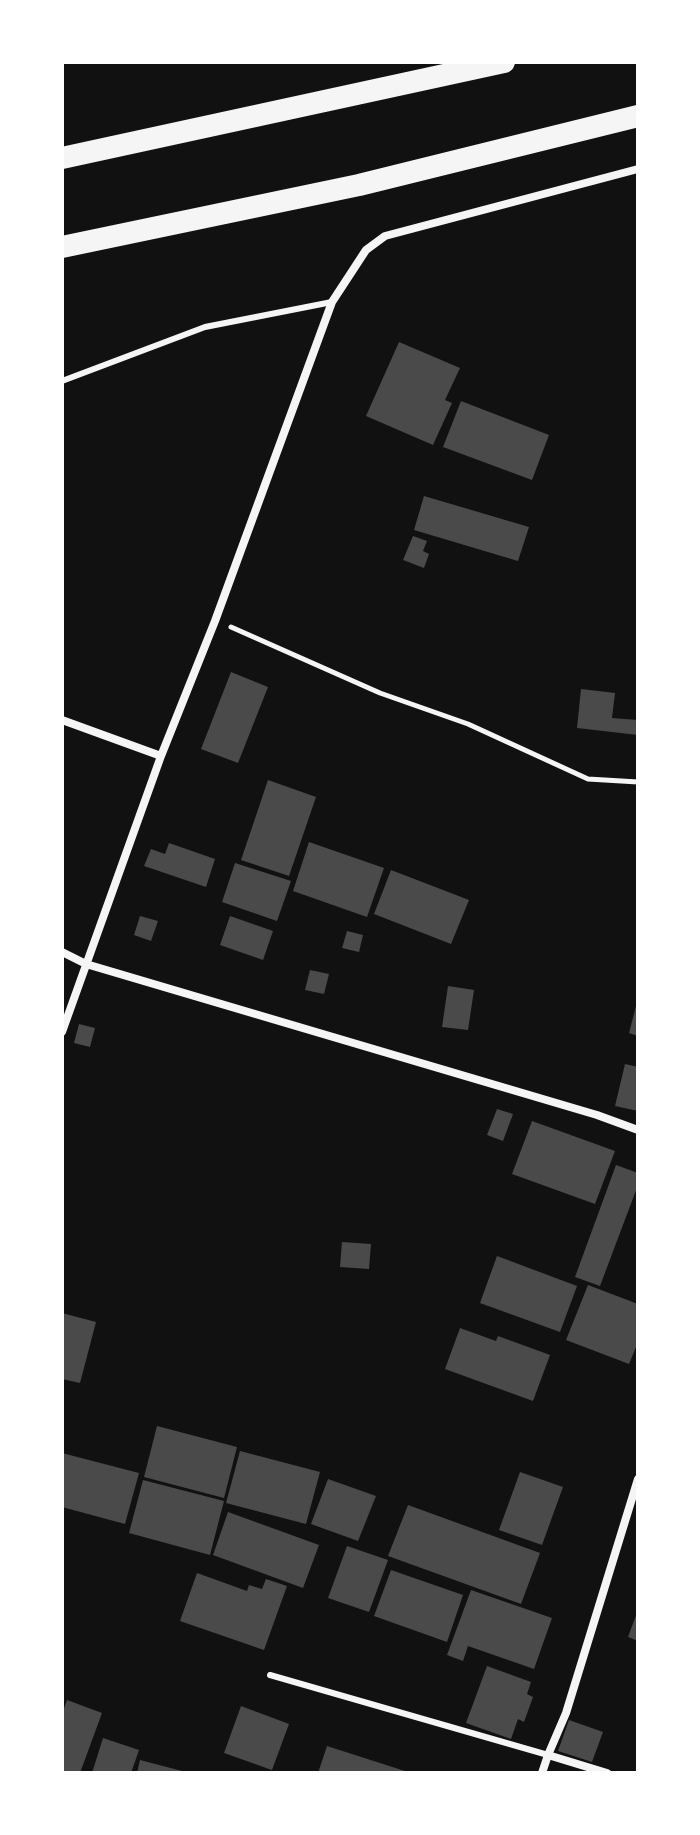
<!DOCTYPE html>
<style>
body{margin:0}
#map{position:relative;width:700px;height:1835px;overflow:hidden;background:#111;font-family:"Fira Sans",sans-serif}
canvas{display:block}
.frame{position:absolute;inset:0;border:64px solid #fff;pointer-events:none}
</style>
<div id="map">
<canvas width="700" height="1835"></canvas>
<div class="frame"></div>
</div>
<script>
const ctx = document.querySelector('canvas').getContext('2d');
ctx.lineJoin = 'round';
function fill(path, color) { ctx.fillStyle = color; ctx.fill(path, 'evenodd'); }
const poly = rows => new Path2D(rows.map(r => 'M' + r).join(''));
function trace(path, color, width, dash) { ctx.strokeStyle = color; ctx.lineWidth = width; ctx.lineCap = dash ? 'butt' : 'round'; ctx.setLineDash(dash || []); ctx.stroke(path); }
fill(poly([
 [399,342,460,368,445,400,452,403,433,445,366,416],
 [461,401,549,435,532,480,443,447],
 [424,496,529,527,518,561,414,530],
 [413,536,427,541,423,551,429,554,424,568,403,560],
 [231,672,268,687,238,763,201,749],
 [581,689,615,693,612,718,638,720,638,735,577,728],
 [268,780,316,797,289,876,241,860],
 [309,842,384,868,367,917,293,891],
 [169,843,215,859,206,887,144,866,151,849,165,854],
 [235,863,291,881,277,921,222,902],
 [391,870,469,900,451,944,374,914],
 [140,916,158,921,151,941,134,935],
 [230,916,273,931,263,960,220,945],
 [347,931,363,935,359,952,342,948],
 [310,970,329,974,324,994,305,990],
 [448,986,474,990,468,1030,442,1027],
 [637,1002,638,1002,638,1036,629,1033],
 [79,1024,95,1028,90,1047,74,1043],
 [625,1064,638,1067,638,1111,615,1106],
 [497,1109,513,1114,503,1141,487,1135],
 [532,1121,615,1151,595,1204,512,1174],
 [616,1165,638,1173,638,1185,600,1286,575,1277],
 [342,1242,371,1244,369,1269,340,1267],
 [497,1256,577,1286,560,1332,480,1303],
 [588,1285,638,1304,638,1342,629,1364,566,1340],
 [62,1313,96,1322,80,1383,62,1379],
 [460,1328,496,1341,498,1336,550,1355,533,1401,445,1369],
 [157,1426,237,1447,224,1498,144,1477],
 [240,1451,320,1472,306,1524,226,1503],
 [62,1453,139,1473,125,1524,62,1507],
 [520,1472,563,1487,542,1545,499,1530],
 [328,1479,376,1496,358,1541,311,1524],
 [143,1480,224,1501,210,1555,129,1533],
 [408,1505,540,1553,521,1604,388,1556],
 [228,1512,319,1545,303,1588,213,1555],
 [347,1546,388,1560,369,1612,328,1598],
 [391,1570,463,1595,447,1642,374,1616],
 [197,1573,247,1591,249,1585,262,1589,266,1579,287,1586,264,1650,180,1621],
 [471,1590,552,1618,534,1669,468,1646,463,1661,447,1655],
 [638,1610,638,1641,628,1637],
 [487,1666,531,1682,527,1694,533,1697,524,1722,518,1719,511,1739,466,1723],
 [67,1700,102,1713,80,1773,62,1773,62,1714],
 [241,1706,289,1724,272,1770,224,1753],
 [569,1720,603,1732,592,1762,558,1751],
 [103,1738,139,1750,131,1773,92,1773],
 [327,1746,408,1772,408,1773,318,1773],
 [140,1760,186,1772,186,1773,137,1773]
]), '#4a4a4a');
trace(poly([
 [231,627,380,693,468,724,588,779,638,782]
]), '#f5f5f5', 5);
trace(poly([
 [62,381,205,327,332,302],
 [270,1675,548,1755]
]), '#f5f5f5', 6);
trace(poly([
 [62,720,161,756],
 [62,952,86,964,597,1115,638,1130],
 [62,1032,161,756,215,621,332,302,366,250,385,236,638,169],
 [542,1773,548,1755],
 [607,1773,548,1755,566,1713,638,1479]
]), '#f5f5f5', 8);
trace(poly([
 [62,158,504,62],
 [62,247,359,185,638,116]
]), '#f5f5f5', 22);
</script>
